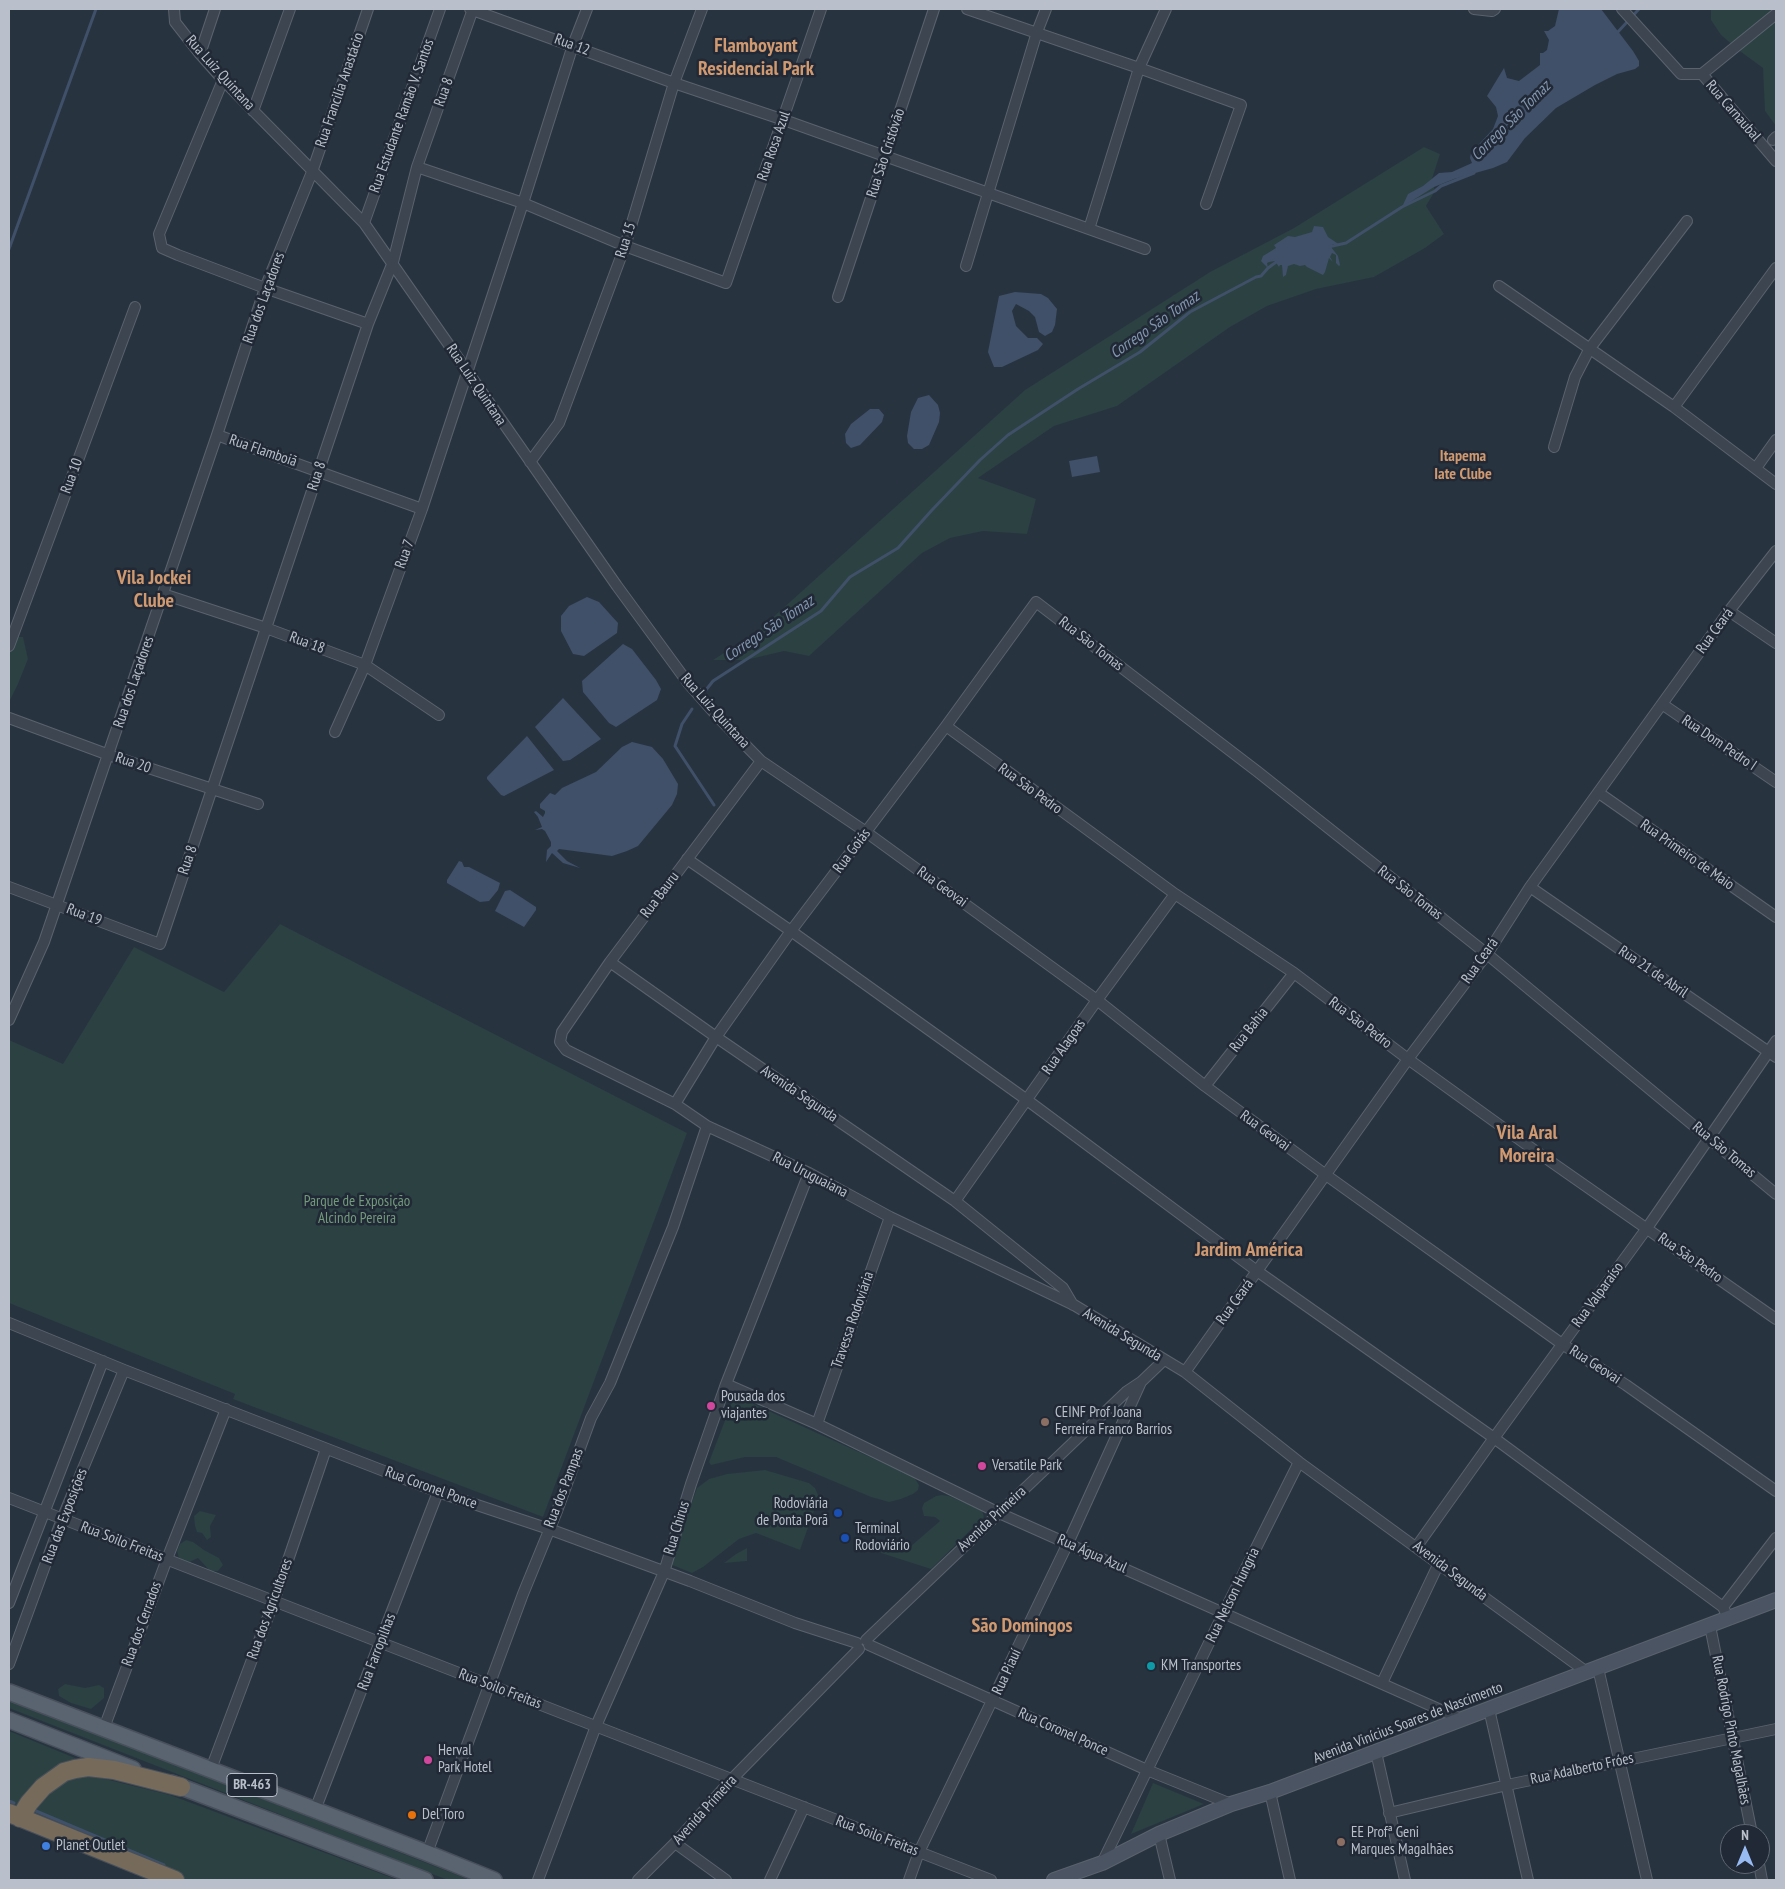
<!DOCTYPE html>
<meta charset="utf-8">
<style>
body{margin:0}
#map{position:relative;width:1785px;height:1889px;overflow:hidden;background:#283340;font-family:"PT Sans Narrow",sans-serif}
canvas{display:block}
.frame{position:absolute;inset:0;border:10px solid #b9c0cb;pointer-events:none}
.north{position:absolute;left:1720px;top:1824px;width:50px;height:50px;box-sizing:border-box;background:#212936;border:1px solid #5e6572;border-radius:50%;rotate:0deg;font-size:14px;font-weight:700;line-height:20px;text-align:center;color:#b9c0cb}
.north::after{content:'';display:block;margin:auto;width:18px;height:22px;background:#97baf2;clip-path:polygon(50% 0,100% 100%,50% 72%,0 100%)}
</style>
<div id="map">
<canvas width="1785" height="1889"></canvas>
<div class="frame"></div>
<div class="north">N</div>
</div>
<script>
const ctx = document.querySelector('canvas').getContext('2d');
ctx.lineJoin = 'round';
function fill(path, color) { ctx.fillStyle = color; ctx.fill(path, 'evenodd'); }
const poly = rows => new Path2D(rows.map(r => 'M' + r).join(''));
function trace(path, color, width, dash) { ctx.strokeStyle = color; ctx.lineWidth = width; ctx.lineCap = dash ? 'butt' : 'round'; ctx.setLineDash(dash || []); ctx.stroke(path); }
function label(font, color, halo, rows, align = 'center') {
  ctx.font = font + ' "PT Sans Narrow",sans-serif'; ctx.lineWidth = 5; ctx.setLineDash([]); ctx.textBaseline = 'middle'; ctx.strokeStyle = halo; ctx.fillStyle = color; for (const [text, x, y, turn = 0] of rows) {
    ctx.save(); ctx.translate(x, y); ctx.rotate((+turn || 0) * Math.PI / 180); ctx.textAlign = isNaN(turn) ? turn : align; if (halo) ctx.strokeText(text, 0, 0); ctx.fillText(text, 0, 0); ctx.restore();
  }
}
fill(poly([
 [1711,9,1776,9,1776,126,1765,111,1763,68,1741,52,1721,35,1711,20],
 [1424,147,1440,154,1432,179,1435,191,1426,206,1444,234,1425,248,1374,277,1316,289,1267,306,1230,327,1117,406,1054,426,978,478,1036,499,1027,534,983,531,950,538,922,553,809,656,784,651,746,660,713,660,760,629,1025,390,1210,272,1294,228],
 [12,637,23,637,28,659,18,684,9,702,9,639],
 [280,924,687,1133,543,1517,233,1399,235,1394,9,1303,9,1040,63,1064,134,947,224,992],
 [734,1397,738,1397,914,1477,919,1485,918,1490,913,1494,901,1499,889,1502,871,1497,776,1457,745,1457,711,1465,709,1462],
 [765,1470,809,1483,815,1488,819,1497,800,1550,756,1533,739,1539,703,1567,692,1573,670,1564,697,1488,709,1479,727,1474],
 [942,1495,949,1496,982,1510,984,1517,931,1569,881,1553,886,1538,911,1546,940,1521,935,1517,924,1516,922,1508,924,1503,936,1496],
 [200,1511,216,1515,210,1526,211,1537,207,1540,202,1533,197,1532,195,1526,194,1516],
 [186,1540,193,1542,204,1550,219,1558,223,1565,218,1571,210,1571,198,1558,185,1564,180,1562,177,1551,180,1544],
 [747,1548,747,1561,724,1563,736,1554],
 [65,1684,85,1688,99,1685,104,1688,104,1698,91,1709,71,1703,59,1696,58,1689],
 [9,1700,470,1880,448,1880,424,1871,9,1708],
 [9,1731,75,1758,76,1759,63,1764,15,1806,9,1805],
 [93,1776,170,1795,398,1880,187,1880,36,1817,34,1810,37,1803,68,1777],
 [1153,1783,1204,1804,1131,1834]
]), '#2b4142');
fill(poly([
 [1559,9,1601,9,1633,51,1639,61,1639,66,1635,69,1617,74,1595,85,1556,108,1525,138,1507,162,1493,168,1454,179,1434,187,1402,207,1408,194,1423,186,1439,173,1452,172,1472,163,1470,158,1471,153,1493,129,1498,116,1496,107,1487,96,1504,68,1507,78,1519,81,1540,65,1540,53,1543,53,1547,50,1549,40,1544,31,1548,31,1555,26],
 [1314,226,1323,227,1328,237,1340,245,1333,244,1331,247,1338,256,1340,265,1339,266,1336,263,1336,255,1332,253,1330,257,1333,262,1329,258,1325,272,1323,275,1307,267,1305,265,1300,266,1294,264,1288,266,1286,275,1283,277,1282,265,1280,265,1279,267,1275,261,1269,262,1267,263,1268,268,1261,261,1263,256,1276,248,1274,245,1288,236,1295,237,1312,232],
 [1015,292,1041,294,1048,298,1057,309,1055,325,1052,332,1045,336,1039,332,1035,317,1029,311,1016,304,1012,311,1016,326,1028,338,1037,338,1043,344,1038,350,1002,367,994,367,988,352,999,296],
 [929,395,938,405,940,413,939,422,929,445,922,449,914,449,908,443,907,436,911,412,918,398],
 [870,409,879,409,884,415,882,422,860,445,851,448,846,443,845,434,851,424],
 [1097,456,1100,472,1072,477,1069,461],
 [587,597,599,602,618,623,617,633,584,656,573,654,561,631,561,616,569,606],
 [623,644,632,649,656,680,661,689,657,700,616,727,609,723,583,692,582,681],
 [563,698,601,739,570,760,563,761,535,727],
 [527,736,554,770,504,796,501,795,487,779,487,777],
 [632,742,652,747,663,759,678,784,677,794,672,805,638,846,627,851,612,856,559,849,557,851,567,861,580,868,563,863,552,853,546,862,547,850,551,846,551,842,545,831,542,829,535,830,542,827,538,817,534,812,536,811,543,817,545,813,545,811,540,808,540,804,550,793,555,795,562,788,596,772,622,747],
 [459,861,462,862,464,867,469,867,500,883,498,890,489,901,480,902,447,883,447,880],
 [510,890,536,907,536,910,524,927,495,911,505,891]
]), '#3f5068');
trace(poly([
 [1616,34,1639,9],
 [1328,247,1346,243,1402,207,1435,191,1441,186,1474,173],
 [9,249,96,9],
 [702,695,713,681,821,611,850,577,898,548,932,510,980,460,1008,435,1078,389,1140,352,1190,312,1256,277,1261,276,1268,268,1279,260],
 [692,709,682,724,675,746,714,805],
 [9,1801,14,1803],
 [36,1811,164,1865]
]), '#3f5068', 3);
const street = poly([
 [174,9,175,22,200,54,223,80,364,223,617,586,688,683,718,717,761,761,866,832,1097,1000,1205,1086,1326,1175,1562,1344,1626,1385,1776,1491],
 [470,9,674,83,784,120,1145,249],
 [967,9,1139,68,1241,105,1206,204],
 [1474,9,1492,11,1495,9],
 [1622,9,1681,74,1702,74,1776,161],
 [200,54,215,9],
 [1702,74,1776,14],
 [223,80,159,234,162,248,178,255,265,288,368,324],
 [253,111,290,9],
 [1773,140,1776,137],
 [417,167,523,203,625,246,726,283,821,9],
 [364,223,440,9],
 [1089,229,1139,68,1166,9],
 [966,266,1037,32,1046,9],
 [1499,286,1674,407,1776,484],
 [838,297,934,9],
 [1674,407,1776,268],
 [217,435,422,509],
 [1554,447,1575,377,1590,348,1687,221],
 [530,462,559,423,625,246,674,83,702,9],
 [1756,468,1776,440],
 [163,594,266,628,365,665,439,715],
 [1729,611,1776,643],
 [9,646,135,307],
 [1662,704,1776,782],
 [9,718,109,755,258,804],
 [946,726,1175,894,1294,973,1408,1059,1527,1145,1776,1319],
 [335,732,365,665,422,509,523,203,573,45,587,9],
 [761,761,610,962,562,1032,560,1042,566,1050,675,1104,707,1126,809,1173,890,1217,1074,1305,1185,1372,1299,1462,1588,1673],
 [1599,793,1776,917],
 [687,859,791,931,1027,1100,1257,1271,1494,1438,1723,1607,1728,1618],
 [9,887,160,944,368,324,393,262,417,167,473,9],
 [1530,887,1776,1057],
 [610,962,716,1037,955,1201,1063,1288,1073,1305],
 [9,1020,44,942,217,435,265,288,312,172,368,9],
 [1205,1086,1294,973],
 [675,1104,716,1037,791,931,946,726,1036,602,1258,772,1487,954,1776,1194],
 [955,1201,1097,1000,1175,894],
 [9,1323,124,1370,438,1492,549,1529,690,1581,795,1623,857,1643],
 [1185,1372,1408,1059,1487,954,1530,887,1729,611,1776,551],
 [726,1384,817,1424,999,1513,1461,1719],
 [817,1424,890,1217],
 [9,1498,991,1880],
 [1417,1546,1494,1438,1647,1228,1776,1041],
 [9,1603,103,1361],
 [1723,1607,1776,1538],
 [1710,1626,1752,1834],
 [866,1640,1126,1392,1141,1382,1164,1360],
 [869,1645,1147,1770,1231,1804],
 [9,1664,62,1519,124,1370],
 [1598,1668,1647,1880],
 [1382,1683,1439,1563],
 [1489,1709,1528,1880],
 [104,1728,167,1559,226,1409],
 [1376,1752,1405,1880],
 [211,1769,274,1601,326,1449],
 [1270,1792,1290,1880],
 [315,1810,438,1492],
 [1389,1813,1507,1785,1776,1729],
 [1159,1834,1170,1880],
 [675,1843,726,1880],
 [427,1853,523,1594,557,1511,591,1418,610,1383,673,1227,707,1126],
 [1102,1863,1224,1612,1299,1462],
 [1759,1864,1762,1880],
 [538,1880,596,1726,664,1572,691,1484,726,1384,809,1173],
 [638,1880,675,1843,732,1779,859,1649],
 [770,1880,804,1807],
 [909,1880,919,1852,1068,1543,1141,1382]
]);
const secondary = poly([
 [1054,1880,1102,1863,1159,1834,1231,1804,1270,1792,1776,1600]
]);
const primary = poly([
 [9,1692,427,1853,494,1880],
 [9,1720,133,1769],
 [171,1783,425,1880]
]);
const highway = poly([
 [9,1813,175,1880],
 [20,1818,29,1803,43,1787,64,1772,75,1769,88,1767,114,1770,181,1787]
]);
trace(street, '#5a626e', 12);
trace(secondary, '#5a626e', 16);
trace(primary, '#49505d', 18);
trace(highway, '#474f5b', 20);
trace(street, '#3c4550', 10);
trace(secondary, '#4b5463', 14);
trace(primary, '#5a6470', 15);
trace(highway, '#766b5a', 18);
for (const [x, y, r, color] of [
 [711,1406,5,"#d1479c"],
 [1045,1422,5,"#8d6e63"],
 [982,1466,5,"#d1479c"],
 [838,1513,5,"#1a4fb4"],
 [845,1538,5,"#1a4fb4"],
 [1151,1666,5,"#0f9aa8"],
 [428,1760,5,"#d1479c"],
 [412,1815,5,"#e8710a"],
 [1341,1842,5,"#8d6e63"],
 [46,1846,5,"#3f7fe0"]
]) { const dot = new Path2D(); dot.arc(x, y, r, 0, 2 * Math.PI); ctx.fillStyle = color; ctx.fill(dot); trace(dot, '#212936', 2); }
for (const [x, y, w] of [
 [252,1785,50]
]) { const box = new Path2D(); box.roundRect(x - w / 2, y - 11.5, w, 23, 4); ctx.fillStyle = '#212936'; ctx.fill(box); trace(box, '#b9c0cb', 1); }
label('bold 14px', '#b9c0cb', null, [
 ["BR-463",252,1785]
]);
label('15px', '#b9c0cb', '#212936', [
 ["Rua 12",572,45,20],
 ["Rua Luiz Quintana",220,73,48],
 ["Rua Francilia Anastácio",340,90,-71],
 ["Rua 8",444,92,-70],
 ["Rua Carnaubal",1733,111,49],
 ["Rua Estudante Ramão V. Santos",402,116,-70],
 ["Rua Rosa Azul",774,146,-71],
 ["Rua São Cristóvão",886,153,-72],
 ["Rua 15",626,240,-72],
 ["Rua dos Laçadores",264,298,-70],
 ["Rua Luiz Quintana",476,385,56],
 ["Rua Flamboiã",263,451,19],
 ["Rua 10",72,476,-70],
 ["Rua 8",317,476,-72],
 ["Rua 7",405,554,-70],
 ["Rua Ceará",1715,631,-54],
 ["Rua 18",307,643,20],
 ["Rua São Tomas",1091,644,38],
 ["Rua dos Laçadores",134,682,-71],
 ["Rua Luiz Quintana",715,711,48],
 ["Rua Dom Pedro I",1719,743,34],
 ["Rua 20",133,763,19],
 ["Rua São Pedro",1030,789,36],
 ["Rua Goiás",852,851,-53],
 ["Rua Primeiro de Maio",1687,855,35],
 ["Rua 8",188,860,-71],
 ["Rua Geovai",942,887,36],
 ["Rua São Tomas",1410,893,38],
 ["Rua Bauru",660,895,-53],
 ["Rua 19",84,915,21],
 ["Rua Ceará",1480,961,-55],
 ["Rua 21 de Abril",1653,972,34],
 ["Rua São Pedro",1360,1023,37],
 ["Rua Bahia",1249,1030,-52],
 ["Rua Alagoas",1064,1047,-55],
 ["Avenida Segunda",799,1094,34],
 ["Rua Geovai",1265,1131,36],
 ["Rua São Tomas",1724,1150,40],
 ["Rua Uruguaiana",810,1175,27],
 ["Rua São Pedro",1690,1258,35],
 ["Rua Valparaíso",1598,1295,-54],
 ["Rua Ceará",1235,1302,-54],
 ["Travessa Rodoviária",853,1320,-71],
 ["Avenida Segunda",1122,1335,31],
 ["Rua Geovai",1595,1365,33],
 ["Rua Coronel Ponce",431,1488,20],
 ["Rua dos Pampas",564,1488,-69],
 ["Rua das Exposições",65,1516,-69],
 ["Avenida Primeira",992,1519,-43],
 ["Rua Chirus",677,1528,-73],
 ["Rua Soilo Freitas",122,1542,21],
 ["Rua Água Azul",1092,1554,24],
 ["Avenida Segunda",1450,1571,37],
 ["Rua Nelson Hungria",1233,1595,-64],
 ["Rua dos Agricultores",270,1609,-70],
 ["Rua dos Cerrados",142,1624,-70],
 ["Rua Farropilhas",377,1652,-69],
 ["Rua Piauí",1007,1672,-65],
 ["Rua Soilo Freitas",500,1689,21],
 ["Avenida Vinícius Soares de Nascimento",1408,1723,-21],
 ["Rua Rodrigo Pinto Magalhães",1731,1730,79],
 ["Rua Coronel Ponce",1063,1732,24],
 ["Rua Adalberto Fróes",1582,1769,-12],
 ["Avenida Primeira",705,1810,-48],
 ["Rua Soilo Freitas",877,1836,21]
]);
label('15px', '#729a7b', '#212936', [
 ["Parque de Exposição",357,1202],
 ["Alcindo Pereira",357,1219]
]);
label('15px', '#b9c0cb', '#212936', [
 ["Pousada dos",721,1397],
 ["viajantes",721,1414],
 ["CEINF Prof Joana",1055,1413],
 ["Ferreira Franco Barrios",1055,1430],
 ["Versatile Park",992,1466],
 ["Rodoviária",828,1504,"right"],
 ["de Ponta Porã",828,1521,"right"],
 ["Terminal",855,1529],
 ["Rodoviário",855,1546],
 ["KM Transportes",1161,1666],
 ["Herval",438,1751],
 ["Park Hotel",438,1768],
 ["Del'Toro",422,1815],
 ["EE Profª Geni",1351,1833],
 ["Marques Magalhães",1351,1850],
 ["Planet Outlet",56,1846]
], 'left');
label('italic 16px', '#8396b0', '#212936', [
 ["Corrego São Tomaz",1511,121,-45],
 ["Corrego São Tomaz",1155,325,-35],
 ["Corrego São Tomaz",769,629,-34]
]);
label('bold 16px', '#d0996f', '#212936', [
 ["Itapema",1463,456],
 ["Iate Clube",1463,474]
]);
label('bold 20px', '#d0996f', '#212936', [
 ["Flamboyant",756,46],
 ["Residencial Park",756,69],
 ["Vila Jockei",154,578],
 ["Clube",154,601],
 ["Vila Aral",1527,1133],
 ["Moreira",1527,1156],
 ["Jardim América",1249,1250],
 ["São Domingos",1022,1626]
]);
</script>
